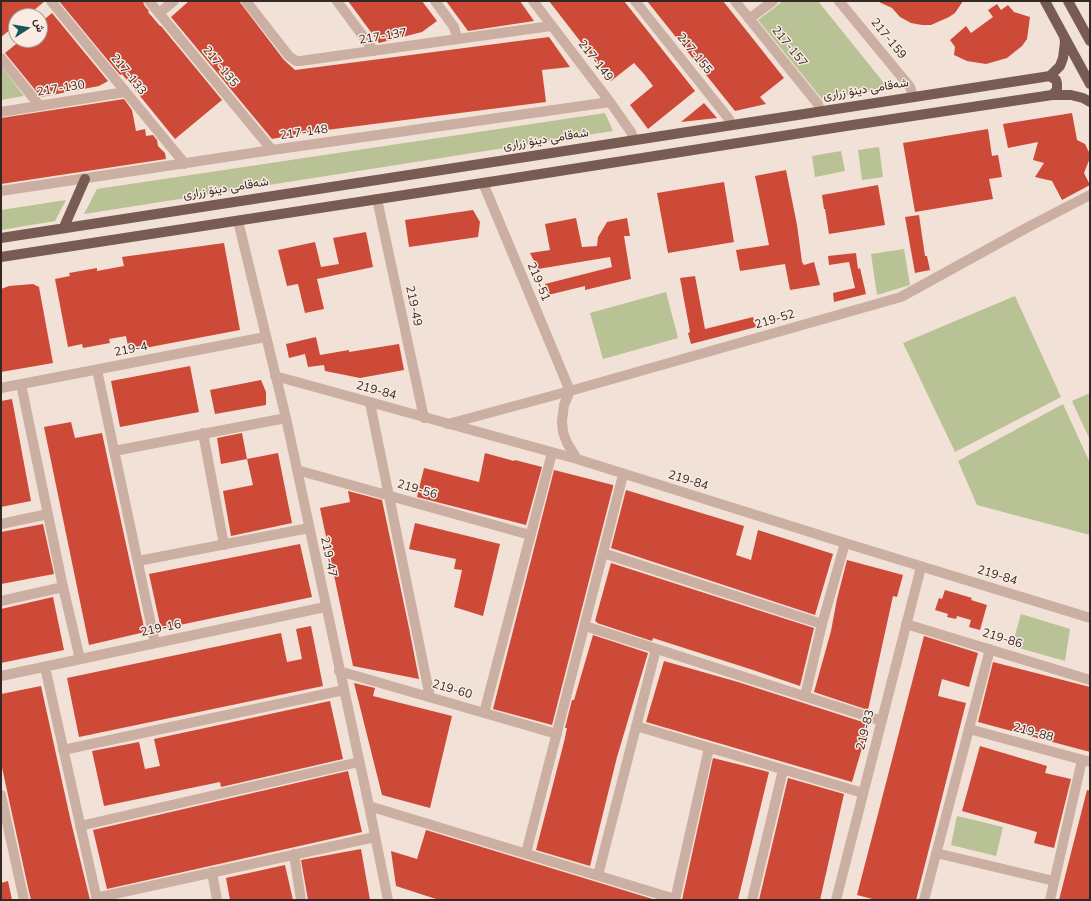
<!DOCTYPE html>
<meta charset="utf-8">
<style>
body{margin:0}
#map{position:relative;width:1091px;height:901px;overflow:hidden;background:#f2e1d6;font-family:"Nunito Sans",Vazirmatn,sans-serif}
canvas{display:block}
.frame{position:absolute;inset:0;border:2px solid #342825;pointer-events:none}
.north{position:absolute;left:8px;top:8px;width:40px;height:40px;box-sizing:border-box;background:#faece2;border:1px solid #ab9e96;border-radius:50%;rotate:78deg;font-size:11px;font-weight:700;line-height:16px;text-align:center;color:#342825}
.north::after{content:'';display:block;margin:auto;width:14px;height:18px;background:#185854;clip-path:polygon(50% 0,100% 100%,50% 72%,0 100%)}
</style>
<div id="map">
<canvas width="1091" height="901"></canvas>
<div class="frame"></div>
<div class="north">ش</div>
</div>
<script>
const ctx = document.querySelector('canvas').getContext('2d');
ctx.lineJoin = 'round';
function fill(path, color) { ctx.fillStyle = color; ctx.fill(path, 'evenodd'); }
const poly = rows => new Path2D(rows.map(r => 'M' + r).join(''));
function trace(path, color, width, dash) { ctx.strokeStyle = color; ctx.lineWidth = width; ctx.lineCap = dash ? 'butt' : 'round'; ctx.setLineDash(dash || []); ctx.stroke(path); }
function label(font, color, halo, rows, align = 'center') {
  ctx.font = font + ' "Nunito Sans",Vazirmatn,sans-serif'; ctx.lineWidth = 3; ctx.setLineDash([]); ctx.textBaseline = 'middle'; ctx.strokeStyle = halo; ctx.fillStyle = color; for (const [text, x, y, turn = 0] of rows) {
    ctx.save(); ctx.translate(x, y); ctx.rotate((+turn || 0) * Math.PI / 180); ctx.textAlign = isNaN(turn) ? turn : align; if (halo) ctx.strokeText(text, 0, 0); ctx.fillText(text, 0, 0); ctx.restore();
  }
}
fill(poly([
 [783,1,818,1,888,88,822,99,758,20],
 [1,66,24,96,1,100],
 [605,113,613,131,84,214,97,189],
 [879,147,883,177,862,180,858,150],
 [841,151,845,171,815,177,812,156],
 [66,200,55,221,1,230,1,210],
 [904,249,910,285,877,295,871,254],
 [666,292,678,338,603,359,590,313],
 [1015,296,1061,397,955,452,903,343],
 [1090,393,1090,440,1072,401],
 [1063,404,1090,463,1090,535,977,505,958,461],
 [1021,614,1070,629,1065,661,1012,646],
 [957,816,1003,827,996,856,951,845]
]), '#b8c295');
fill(poly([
 [1,1,45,1,27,16,16,16,16,25,1,37],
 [59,1,143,1,144,5,149,11,148,12,160,26,161,26,222,100,175,139,122,74,120,75],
 [189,1,239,1,284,60,295,70,549,37,570,67,542,70,546,102,303,133,272,139,171,17],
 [348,1,422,1,437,21,422,32,379,43],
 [446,1,520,1,534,21,468,31],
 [549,1,624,1,695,91,648,129,630,105,653,86,644,74,634,63,611,81],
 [647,1,723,1,784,78,760,97,766,104,735,111],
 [877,1,963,1,955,13,949,17,931,25,922,25,911,23,900,17,892,8],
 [997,4,1001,10,1008,5,1014,12,1030,17,1027,39,1022,46,1007,58,986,64,967,61,954,55,955,47,950,40,966,26,971,33,993,17,988,10],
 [52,13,108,81,99,86,41,97,5,53,21,40,40,40,40,23],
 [124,99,132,110,136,131,145,129,146,136,153,135,157,140,158,146,165,153,166,159,1,184,1,118],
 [704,103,717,118,681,122],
 [1072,113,1077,140,1085,144,1090,154,1090,158,1084,173,1090,185,1062,200,1052,181,1035,177,1044,163,1033,160,1038,142,1008,148,1003,124],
 [988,129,992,156,998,155,1002,177,989,179,993,199,915,212,903,143],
 [786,170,797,225,802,262,804,265,814,262,820,285,790,290,785,264,740,271,736,250,769,245,755,176],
 [724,182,734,242,668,253,657,193],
 [878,185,885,225,829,234,825,209,824,209,822,195],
 [473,210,480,222,478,237,409,247,405,220],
 [919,215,925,256,927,256,930,270,915,273,905,217],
 [576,218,582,247,597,246,598,237,607,222,627,218,630,236,624,236,631,279,585,290,585,286,548,295,545,284,612,267,610,257,538,269,530,253,550,250,545,224],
 [366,232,373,267,317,279,324,309,305,313,298,284,287,286,278,250,315,242,321,267,339,264,333,238],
 [224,243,240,330,129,351,126,336,109,339,110,343,83,348,82,344,68,347,55,279,70,276,69,273,97,268,97,271,124,266,122,257],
 [856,253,858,269,860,268,866,294,834,302,833,293,855,288,849,262,829,265,828,256],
 [695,276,705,329,753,317,756,327,691,344,688,333,690,332,680,278],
 [33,284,39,287,53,363,1,372,1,289,9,286],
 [316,337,320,355,349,350,349,352,399,344,404,370,360,378,325,371,324,365,308,367,305,354,289,358,286,344],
 [190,366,199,412,120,427,111,381],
 [261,380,266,392,266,405,215,414,210,390],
 [12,399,31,501,1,507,1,401],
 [71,422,75,438,102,433,145,632,89,645,44,427],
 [242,433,247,459,221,464,217,438],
 [278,453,292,523,231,536,223,491,253,485,247,459],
 [485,453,514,461,515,460,542,467,526,525,417,497,424,468,479,482],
 [554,470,613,485,613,487,552,725,493,709],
 [626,490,744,526,736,555,751,560,758,530,833,554,815,615,611,548],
 [348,491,382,500,409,628,419,679,353,666,320,508,350,502],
 [415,523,500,544,483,616,454,607,462,570,454,569,456,559,409,549],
 [43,524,54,574,1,584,1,532],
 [300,544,312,597,161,629,149,574],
 [847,560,903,575,897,597,893,596,868,710,814,692,831,631,837,599],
 [611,563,814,628,800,686,753,670,653,638,652,641,597,623,597,622,595,621],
 [945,590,972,598,971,600,987,605,980,630,969,627,971,620,957,616,956,619,947,617,948,614,935,610,939,598,942,599],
 [53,597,64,650,1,663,1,609],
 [311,626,323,686,79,737,67,678,281,633,287,662,302,659,296,629],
 [593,635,648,653,617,757,590,866,536,850,564,742,567,728,565,728,572,700,574,700],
 [924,636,978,653,969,687,942,679,940,687,938,696,966,703,916,900,876,900,857,895],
 [664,661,738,682,869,724,852,782,646,722],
 [993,662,1090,687,1090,752,978,722],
 [354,683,375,688,373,696,452,716,430,808,382,795],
 [41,686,71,822,90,900,31,900,29,892,1,763,1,694],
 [330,701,343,759,221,787,220,782,104,806,92,751,139,742,145,769,160,766,154,739],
 [980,746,1047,766,1045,773,1071,779,1054,848,1034,843,1037,832,962,811],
 [713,758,769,772,738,900,682,900],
 [348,771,362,832,107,889,93,830],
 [788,778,844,794,820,900,759,900],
 [1087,790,1090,791,1090,900,1059,900],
 [426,830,656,900,439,900,396,886,391,851,417,859],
 [361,849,370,900,308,900,301,860],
 [285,865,293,900,230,900,226,878],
 [8,881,12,900,1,900,1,883]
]), '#ce4a38');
trace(poly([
 [51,1,185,164],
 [149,1,272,150],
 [246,1,289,56,296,61,300,61,551,26],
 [337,1,374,51],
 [435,1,454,27,457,38],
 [533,1,610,102,631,132,634,140],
 [635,1,729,119,731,124],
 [735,1,818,104,820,111],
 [839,1,910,87,913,96],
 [159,13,174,1],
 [749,19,773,1],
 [1,58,40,106],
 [1,112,125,92],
 [483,183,570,391,564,405,562,421,563,432,567,443,577,459],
 [1,191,272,150,610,102],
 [377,199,424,418],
 [238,221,286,418,369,806,388,900],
 [97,370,155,643],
 [275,376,577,459,845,543,1090,618],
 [21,384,63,587,80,659],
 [1,388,265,337],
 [370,403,430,697],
 [448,424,570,391,901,297,1030,226,1090,195],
 [203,433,224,545],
 [114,451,286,418],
 [297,470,530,535],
 [1,524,48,514],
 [603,553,822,624],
 [138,561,309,528],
 [1,601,63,587],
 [906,624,1090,680],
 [585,626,882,721],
 [45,667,97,900],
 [339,671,557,734],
 [1,676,325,607],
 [805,696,822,624,845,543],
 [484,713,552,453],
 [636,726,863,793],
 [969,729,1090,762],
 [63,750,344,690],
 [1,795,24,900],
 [369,806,675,899],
 [80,826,359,762],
 [526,853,623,475],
 [936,853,1054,881],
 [294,854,301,900],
 [212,872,217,900],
 [598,875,656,649],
 [96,898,375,837],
 [675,900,709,748],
 [752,900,783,770],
 [836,900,921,567],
 [924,900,990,649],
 [1050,900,1082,760]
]), '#cbafa2', 10);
trace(poly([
 [1045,1,1090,84],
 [1068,1,1090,41],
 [1050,76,1056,80,1057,83,1057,90,1052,95],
 [64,227,85,179],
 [1,238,1050,76,1060,66,1063,58,1065,42,1064,36],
 [1,257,502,180,846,126,1052,95,1071,95,1083,98,1090,102]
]), '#785c54', 10);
label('12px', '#342825', '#faece2', [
 ["217-137",383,37,-9],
 ["217-159",888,39,51],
 ["217-157",789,47,51],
 ["217-155",694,54,51],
 ["217-149",595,61,52],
 ["217-135",220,67,51],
 ["217-133",128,75,51],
 ["217-130",61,89,-9],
 ["شەقامی دینۆ زراری",866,90,-9],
 ["217-148",304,133,-8],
 ["شەقامی دینۆ زراری",546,140,-9],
 ["شەقامی دینۆ زراری",226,189,-9],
 ["219-51",538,282,67],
 ["219-49",413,306,78],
 ["219-52",775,320,-16],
 ["219-4",131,350,-11],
 ["219-84",376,391,15],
 ["219-84",688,481,17],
 ["219-56",417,490,16],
 ["219-47",328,557,78],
 ["219-84",997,576,17],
 ["219-16",161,629,-12],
 ["219-86",1002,639,17],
 ["219-60",452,690,16],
 ["219-83",866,730,-76],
 ["219-88",1033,733,15]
]);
</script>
